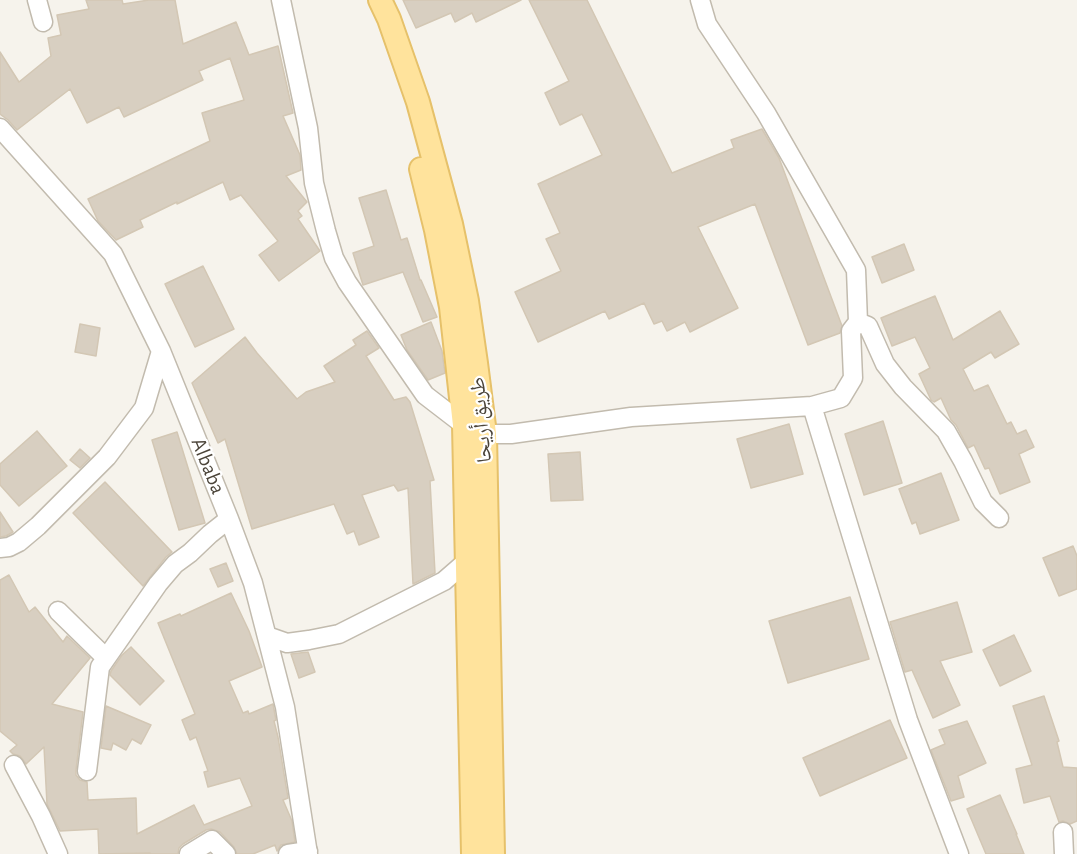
<!DOCTYPE html>
<meta charset="utf-8">
<style>
body{margin:0}
canvas{display:block;background:#f6f3ec}
</style>
<canvas width="1077" height="854"></canvas>
<script>
const ctx = document.querySelector('canvas').getContext('2d');
ctx.lineJoin = 'round';
function fill(path, color) { ctx.fillStyle = color; ctx.fill(path, 'evenodd'); }
const poly = rows => new Path2D(rows.map(r => 'M' + r).join(''));
function trace(path, color, width, dash) { ctx.strokeStyle = color; ctx.lineWidth = width; ctx.lineCap = dash ? 'butt' : 'round'; ctx.setLineDash(dash || []); ctx.stroke(path); }
function label(font, color, halo, rows, align = 'center') {
  ctx.font = font + ' "Alegreya Sans","Noto Naskh Arabic",sans-serif'; ctx.lineWidth = 4.5; ctx.setLineDash([]); ctx.textBaseline = 'middle'; ctx.strokeStyle = halo; ctx.fillStyle = color; for (const [text, x, y, turn = 0] of rows) {
    ctx.save(); ctx.translate(x, y); ctx.rotate((+turn || 0) * Math.PI / 180); ctx.textAlign = isNaN(turn) ? turn : align; if (halo) ctx.strokeText(text, 0, 0); ctx.fillText(text, 0, 0); ctx.restore();
  }
}
const building = poly([
 [86,0,122,0,123,4,149,0,175,0,183,44,236,22,249,55,278,46,293,113,283,116,300,155,301,170,286,176,307,202,298,211,302,216,298,219,320,251,279,281,259,255,278,241,241,195,230,200,223,182,177,204,177,202,140,220,143,227,116,240,98,221,88,199,210,141,202,113,244,100,230,58,199,71,203,80,124,117,119,107,87,123,70,89,17,130,8,120,0,114,0,52,19,82,51,56,48,38,61,35,57,15,89,9,86,0],
 [403,0,521,0,476,22,472,13,455,22,451,13,416,28,403,0],
 [529,0,587,0,672,173,734,148,731,140,762,129,779,158,842,326,840,333,808,345,755,204,698,227,738,308,690,332,685,322,667,331,662,321,654,324,644,303,609,319,605,311,538,342,515,292,561,271,546,239,560,233,538,184,602,155,582,114,560,125,545,93,569,81,529,0],
 [386,190,401,240,407,238,420,280,421,280,437,317,423,322,403,272,363,285,353,253,374,246,359,198,386,190],
 [904,244,914,270,882,283,872,257,904,244],
 [203,266,234,329,195,347,165,284,203,266],
 [935,296,953,340,1000,311,1019,344,995,358,991,352,963,369,974,391,988,385,1007,424,1011,422,1017,434,1026,430,1034,447,1019,454,1030,482,1000,494,989,468,985,469,974,445,968,448,956,425,951,420,941,398,934,402,931,400,919,374,930,368,915,337,892,346,881,318,935,296],
 [431,322,442,351,445,373,428,380,407,350,401,335,431,322],
 [80,324,100,328,96,356,75,352,80,324],
 [367,331,379,348,366,356,394,400,406,397,410,402,434,480,430,481,435,573,413,584,408,488,398,491,394,485,362,495,379,537,359,545,354,531,347,534,334,504,252,529,225,439,218,443,192,383,245,337,257,353,297,399,306,392,335,382,324,366,356,345,353,340,367,331],
 [883,421,902,483,864,495,845,434,883,421],
 [789,424,803,474,751,488,737,439,789,424],
 [37,431,67,466,19,506,0,485,0,464,37,431],
 [177,432,205,523,179,530,152,440,177,432],
 [80,449,90,458,80,468,70,460,80,449],
 [580,452,583,500,551,501,548,454,580,452],
 [941,473,959,520,920,534,916,522,912,524,899,489,941,473],
 [105,482,172,552,166,557,143,586,73,513,105,482],
 [0,512,13,532,6,536,0,537,0,512],
 [1073,546,1077,556,1077,589,1059,596,1043,558,1073,546],
 [226,563,233,581,218,587,210,569,226,563],
 [9,575,29,612,35,607,63,642,67,636,90,658,52,704,83,712,76,770,76,775,80,780,87,782,88,800,136,798,137,834,194,805,204,825,252,806,240,778,208,787,204,772,208,771,196,737,190,740,182,720,195,714,158,623,180,614,181,616,231,593,249,631,262,667,229,681,243,713,248,711,249,714,273,704,276,720,274,721,278,737,288,798,283,800,292,821,295,842,281,845,277,851,275,845,253,854,237,854,234,847,220,832,211,829,206,830,183,844,179,848,178,854,151,854,150,853,99,854,98,829,60,831,47,804,44,747,26,764,20,756,13,754,10,751,17,745,0,731,0,580,9,575],
 [850,597,869,659,788,683,769,621,850,597],
 [957,602,972,652,940,661,960,705,933,718,912,670,905,672,890,622,957,602],
 [1014,635,1031,671,1000,686,983,650,1014,635],
 [131,647,164,681,140,705,110,675,111,671,122,655,131,647],
 [308,652,315,672,299,678,291,654,308,652],
 [1044,696,1059,741,1057,742,1063,767,1077,768,1077,821,1070,824,1063,821,1059,822,1050,796,1024,803,1016,769,1032,765,1013,706,1044,696],
 [106,706,151,725,141,744,132,739,126,750,113,743,111,750,101,748,106,706],
 [890,720,907,758,820,796,803,758,890,720],
 [967,721,986,763,958,776,964,797,951,801,931,750,945,744,939,730,967,721],
 [1000,795,1017,834,1016,834,1024,854,986,854,967,809,1000,795]
]);
fill(building, '#d8cfc1');
trace(building, '#d3c7b4', 1.5);
const minor = poly([
 [37,0,43,22],
 [281,0,308,128,314,183,326,231,334,258,347,282,425,395,464,425,485,434,511,434,631,417,812,406,841,398,853,378,851,331,858,322,868,326,885,364,903,387,946,431,963,461,983,502,999,518],
 [700,0,707,24,766,113,856,270,858,322],
 [0,128,113,254,161,351,229,519,253,583,285,707,308,854],
 [812,406,908,720,959,854],
 [0,548,9,547,19,542,38,526,107,457,144,408,161,351],
 [58,611,106,658],
 [267,636,287,643,309,640,339,634,444,581,467,561],
 [14,765,41,816,58,854],
 [87,771,100,667,158,584,175,564,190,553,210,534,229,519],
 [1063,832,1064,854],
 [189,854,212,840,226,854],
 [288,854,308,851]
]);
const major = poly([
 [380,0,389,19,418,102,451,224,467,301,476,363,485,434,493,854],
 [421,169,436,230,451,307,464,425,473,854]
]);
trace(minor, '#c2bbae', 21);
trace(major, '#e6c16a', 26);
trace(minor, '#fff', 18);
trace(major, '#ffe39c', 22);
label('21px', '#4b4439', '#fff', [
 ["طريق أريحا",481,420,-95],
 ["Albaba",208,466,68]
]);
</script>
